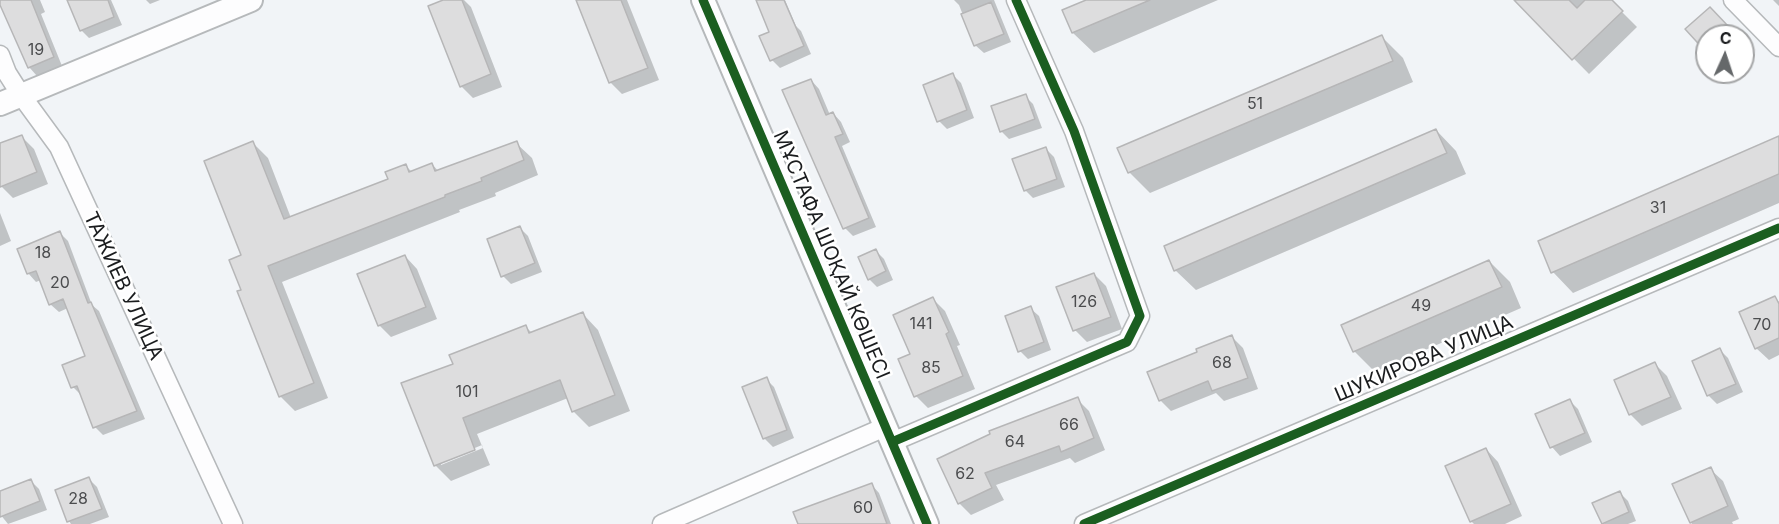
<!DOCTYPE html>
<meta charset="utf-8">
<style>
body{margin:0}
#map{position:relative;width:1779px;height:524px;overflow:hidden;background:#f1f4f7;font-family:Inter,sans-serif}
canvas{display:block}
.north{position:absolute;left:1695px;top:24px;width:60px;height:60px;box-sizing:border-box;background:#fff;border:2px solid #a3a4a5;border-radius:50%;rotate:3deg;font-size:16px;font-weight:700;line-height:24px;text-align:center;color:#1a1c1e}
.north::after{content:'';display:block;margin:auto;width:21px;height:27px;background:#65686a;clip-path:polygon(50% 0,100% 100%,50% 72%,0 100%)}
</style>
<div id="map">
<canvas width="1779" height="524"></canvas>
<div class="north">С</div>
</div>
<script>
const ctx = document.querySelector('canvas').getContext('2d');
ctx.lineJoin = 'round';
function fill(path, color) { ctx.fillStyle = color; ctx.fill(path, 'evenodd'); }
const poly = rows => new Path2D(rows.map(r => 'M' + r).join(''));
function trace(path, color, width, dash) { ctx.strokeStyle = color; ctx.lineWidth = width; ctx.lineCap = dash ? 'butt' : 'round'; ctx.setLineDash(dash || []); ctx.stroke(path); }
function label(font, color, halo, rows, align = 'center') {
  ctx.font = font + ' Inter,sans-serif'; ctx.lineWidth = 5; ctx.setLineDash([]); ctx.textBaseline = 'middle'; ctx.strokeStyle = halo; ctx.fillStyle = color; for (const [text, x, y, turn = 0] of rows) {
    ctx.save(); ctx.translate(x, y); ctx.rotate((+turn || 0) * Math.PI / 180); ctx.textAlign = isNaN(turn) ? turn : align; if (halo) ctx.strokeText(text, 0, 0); ctx.fillText(text, 0, 0); ctx.restore();
  }
}
fill(poly([
 [0,0,40,0,45,12,41,14,62,66,37,76,29,67],
 [69,0,111,0,122,25,89,38,81,30],
 [146,0,160,0,150,4],
 [447,0,464,0,471,7,502,87,473,98,461,86],
 [584,0,627,0,659,80,622,94,610,82],
 [758,0,785,0,796,26,801,31,811,54,780,68,772,60,771,33],
 [954,0,994,0,1011,42,984,53,975,45,959,5],
 [1090,0,1218,0,1094,53,1073,33,1064,11],
 [1516,0,1610,0,1637,27,1589,74],
 [1773,0,1779,0,1779,6],
 [1718,17,1735,36,1707,36,1707,50,1688,29],
 [1382,37,1403,58,1413,82,1150,193,1129,172],
 [953,75,961,83,974,118,947,129,939,121],
 [811,80,819,89,830,115,833,113,841,122,850,142,842,146,876,227,853,236,845,228,784,91],
 [1025,96,1033,104,1042,128,1009,139,1001,131],
 [1436,130,1456,151,1466,174,1196,290,1175,270],
 [22,137,34,149,48,184,13,198,0,185,0,145],
 [1779,138,1779,203,1573,293,1553,272],
 [253,143,268,158,291,218,390,180,406,166,412,172,432,164,439,172,516,143,532,158,538,175,495,193,496,196,459,210,460,212,282,282,328,398,295,411,280,396,243,290,243,256],
 [1046,149,1054,157,1065,187,1033,198,1025,190],
 [0,213,11,241,0,246],
 [520,228,528,236,542,272,511,284,503,276],
 [60,233,68,241,92,305,99,311,145,419,103,435,95,427,81,395,73,387,87,357,68,308,59,312,50,304,41,280,36,282,28,273],
 [876,251,884,259,893,280,877,287,869,279],
 [405,256,417,269,437,319,391,337,379,325],
 [1489,261,1510,282,1521,308,1375,372,1354,351],
 [1094,274,1106,286,1122,329,1087,342,1075,330],
 [1775,297,1779,302,1779,355,1769,360,1756,348],
 [933,299,945,311,960,345,957,346,975,389,928,408,916,396,912,355],
 [1030,308,1039,316,1051,350,1028,359,1020,351],
 [583,314,598,330,630,411,589,427,573,411,568,398,477,434,490,465,451,481,435,465,455,364,525,326,533,334],
 [482,445,483,448,441,465,441,462],
 [1232,337,1243,348,1258,389,1224,401,1216,393,1171,411,1161,401,1149,373],
 [1720,350,1728,358,1743,392,1717,404,1708,395,1694,362],
 [1655,364,1667,376,1682,409,1642,426,1630,414],
 [766,379,774,387,794,438,773,447,764,438,744,387],
 [1077,399,1089,411,1105,450,1075,463,1070,458,996,485,1004,500,971,515,959,503,939,460],
 [1569,400,1578,409,1592,442,1560,456,1552,447,1537,415],
 [1486,449,1498,462,1522,516,1505,524,1474,524,1471,521],
 [1710,469,1723,481,1739,519,1732,522,1733,524,1692,524,1674,485],
 [89,479,97,487,109,517,90,524,71,524,69,521],
 [31,481,39,489,47,510,8,524,0,514,0,493],
 [871,484,879,493,891,524,799,524],
 [1620,493,1628,501,1636,521,1628,524,1604,524]
]), '#0003');
const building = poly([
 [0,0,31,0,54,57,28,68,0,5,0,0],
 [67,0,108,0,114,17,80,31,67,0],
 [443,0,462,0,491,74,460,87,428,6,443,0],
 [576,0,621,0,648,68,609,83,576,0],
 [756,0,784,0,804,46,770,61,759,36,769,32,756,0],
 [1086,0,1150,0,1072,33,1062,10,1086,0],
 [1514,0,1569,0,1577,8,1585,0,1612,0,1623,11,1572,60,1514,0],
 [991,2,1004,34,974,46,961,14,991,2],
 [1710,7,1729,27,1719,36,1707,36,1707,53,1685,29,1710,7],
 [1382,35,1393,61,1128,173,1117,148,1382,35],
 [953,73,967,110,937,122,923,85,953,73],
 [811,79,826,115,833,112,843,134,835,137,869,218,843,229,782,90,811,79],
 [1026,94,1035,119,1000,132,991,106,1026,94],
 [1436,129,1447,153,1174,271,1164,246,1436,129],
 [22,135,37,172,0,187,0,143,22,135],
 [1779,136,1779,174,1551,273,1538,241,1779,136],
 [253,141,284,219,388,179,385,172,406,164,409,172,432,163,435,171,517,141,524,160,481,178,482,181,445,195,445,197,268,266,314,383,279,397,237,291,241,290,229,260,241,255,204,161,253,141],
 [1046,147,1057,179,1024,191,1012,159,1046,147],
 [520,226,535,263,501,277,487,239,520,226],
 [60,231,88,303,91,302,137,411,93,428,77,386,71,388,62,365,85,356,63,299,49,305,36,271,27,274,17,249,60,231],
 [876,249,886,271,868,280,858,257,876,249],
 [405,255,426,307,378,326,357,274,405,255],
 [1489,260,1502,287,1353,352,1341,325,1489,260],
 [1094,273,1111,317,1073,331,1056,287,1094,273],
 [1775,296,1779,304,1779,338,1755,349,1739,312,1775,296],
 [933,297,949,332,946,334,963,376,914,397,898,359,910,354,893,315,933,297],
 [1031,306,1044,342,1018,352,1005,316,1031,306],
 [583,312,615,395,572,412,560,380,463,418,475,450,434,466,401,383,453,364,449,355,526,325,529,333,583,312],
 [1232,335,1248,378,1212,391,1208,381,1159,401,1147,372,1197,352,1196,349,1232,335],
 [1720,348,1736,384,1707,396,1692,361,1720,348],
 [1655,362,1671,397,1629,415,1614,380,1655,362],
 [767,377,787,430,763,439,742,387,767,377],
 [1078,397,1094,438,1061,452,1059,446,985,473,992,488,958,504,937,459,990,434,989,431,1078,397],
 [1570,399,1585,433,1550,448,1535,414,1570,399],
 [1486,448,1511,504,1470,522,1445,466,1486,448],
 [1711,467,1728,506,1690,523,1672,484,1711,467],
 [89,477,102,509,67,522,55,490,89,477],
 [31,479,40,501,0,517,0,491,31,479],
 [872,483,887,524,798,524,793,512,872,483],
 [1620,491,1629,512,1602,524,1592,503,1620,491]
]);
fill(building, '#ddddde');
trace(building, '#b6b6b7', 1.5);
const minor = poly([
 [1733,0,1779,47],
 [0,55,7,73,21,95,59,147,233,524],
 [892,442,1127,342,1140,316,1074,131,1016,0],
 [662,524,885,427],
 [1084,524,1779,228]
]);
const tertiary = poly([
 [703,0,927,524],
 [0,104,251,0]
]);
trace(minor, '#b6b9bb', 21);
trace(tertiary, '#b6b9bb', 26);
trace(minor, '#fdfdfe', 18);
trace(tertiary, '#fdfdfe', 22);
trace(poly([
 [703,0,927,524],
 [892,442,1127,342,1140,316,1074,131,1016,0],
 [1084,524,1779,228]
]), '#1b5e20', 9);
label('16px', '#4b4c4e', null, [
 ["19",36,50],
 ["51",1255,104],
 ["31",1658,208],
 ["18",43,253],
 ["20",60,283],
 ["126",1084,302],
 ["49",1421,306],
 ["141",921,324],
 ["70",1762,325],
 ["68",1222,363],
 ["85",931,368],
 ["101",467,392],
 ["66",1069,425],
 ["64",1015,442],
 ["62",965,474],
 ["28",78,499],
 ["60",863,508]
]);
label('20px', '#1a1c1e', '#fff', [
 ["МҰСТАФА ШОҚАЙ КӨШЕСІ",831,255,67],
 ["ТАЖИЕВ УЛИЦА",123,286,65],
 ["ШУКИРОВА УЛИЦА",1424,359,-23]
]);
</script>
